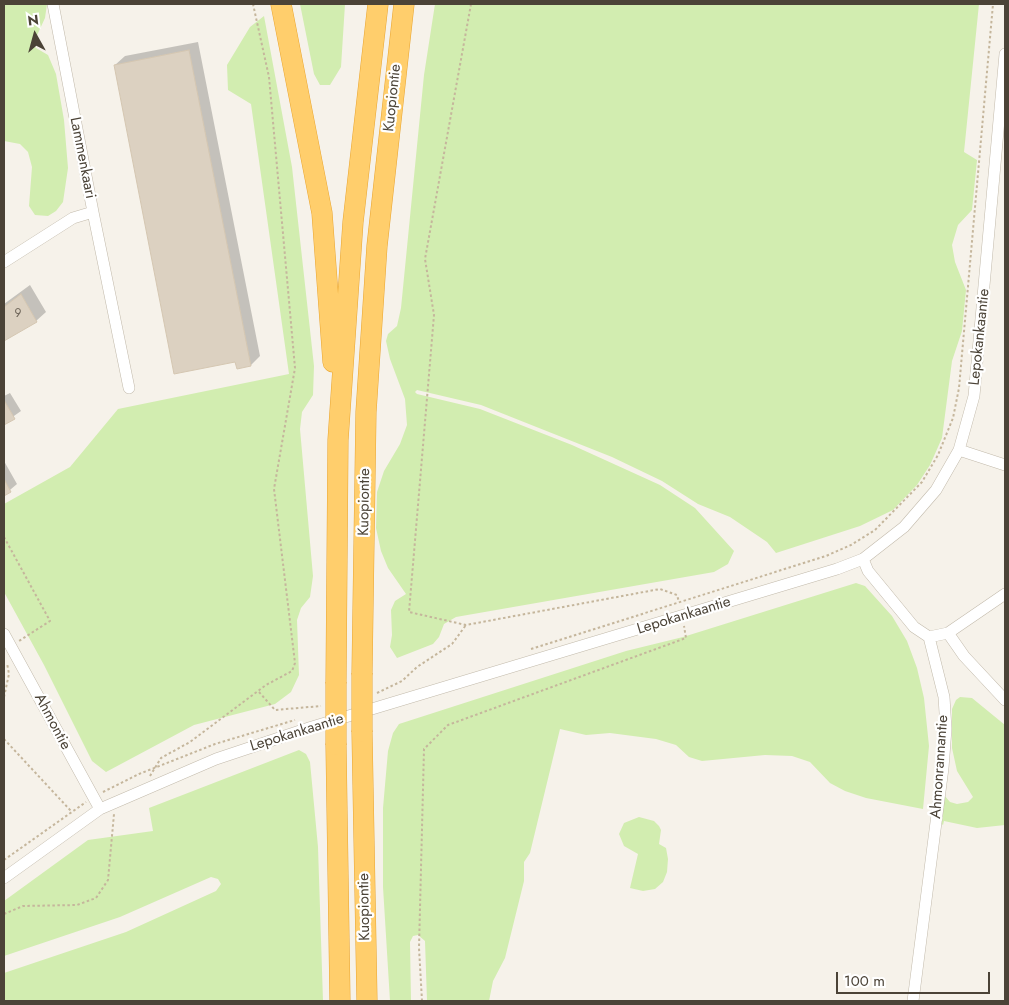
<!DOCTYPE html>
<style>
body{margin:0}
#map{position:relative;width:1009px;height:1005px;overflow:hidden;background:#f6f2ea;font-family:Jost,sans-serif}
canvas{display:block}
.frame{position:absolute;inset:0;border:5px solid #4b4337;pointer-events:none}
.north{position:absolute;left:10px;top:10px;width:50px;height:50px;-webkit-text-stroke:4px #fff;paint-order:stroke;rotate:353deg;font-size:14px;font-weight:700;line-height:20px;text-align:center;color:#4b4337}
.north::after{content:'';display:block;margin:auto;width:18px;height:22px;background:#4b4337;clip-path:polygon(50% 0,100% 100%,50% 72%,0 100%)}
.scale{position:absolute;left:836px;top:972px;width:154px;height:22px;box-sizing:border-box;border:2px solid #4b4337;border-top:0;padding-left:6px;font-size:15px;line-height:18px;white-space:nowrap;color:#4b4337;-webkit-text-stroke:4px #fff;paint-order:stroke}
</style>
<div id="map">
<canvas width="1009" height="1005"></canvas>
<div class="frame"></div>
<div class="north">N</div>
<div class="scale">100 m</div>
</div>
<script>
const ctx = document.querySelector('canvas').getContext('2d');
ctx.lineJoin = 'round';
function fill(path, color) { ctx.fillStyle = color; ctx.fill(path, 'evenodd'); }
const poly = rows => new Path2D(rows.map(r => 'M' + r).join(''));
function trace(path, color, width, dash) { ctx.strokeStyle = color; ctx.lineWidth = width; ctx.lineCap = dash ? 'butt' : 'round'; ctx.setLineDash(dash || []); ctx.stroke(path); }
function label(font, color, halo, rows, align = 'center') {
  ctx.font = font + ' Jost,sans-serif'; ctx.lineWidth = 4.5; ctx.setLineDash([]); ctx.textBaseline = 'middle'; ctx.strokeStyle = halo; ctx.fillStyle = color; for (const [text, x, y, turn = 0] of rows) {
    ctx.save(); ctx.translate(x, y); ctx.rotate((+turn || 0) * Math.PI / 180); ctx.textAlign = isNaN(turn) ? turn : align; if (halo) ctx.strokeText(text, 0, 0); ctx.fillText(text, 0, 0); ctx.restore();
  }
}
fill(poly([
 [4,4,47,4,45,18,33,44,36,48,48,55,56,74,64,120,68,168,63,202,56,211,48,216,35,215,29,206,32,167,28,152,20,144,4,141],
 [300,4,345,4,341,67,330,85,320,85,314,74],
 [435,4,979,4,964,152,977,160,972,210,958,225,952,245,955,262,966,290,962,331,952,361,942,438,930,465,917,485,893,510,860,526,776,553,767,542,730,517,698,504,662,481,612,457,481,405,417,390,415,392,417,394,480,409,572,445,660,485,695,508,734,551,728,564,714,572,456,617,444,624,439,637,433,644,397,658,390,647,392,635,391,610,395,601,406,594,388,568,381,551,376,528,377,492,384,471,400,444,407,425,405,399,390,359,386,341,388,334,397,326,401,308,424,75],
 [264,16,292,167,314,366,313,395,302,412,300,429,313,576,310,597,301,608,297,620,299,675,291,692,275,704,194,725,106,772,92,761,44,665,4,592,4,504,70,467,118,409,289,374,251,104,228,90,227,65,250,27],
 [856,583,865,586,892,616,907,641,917,668,924,698,929,746,923,809,866,798,845,791,830,783,810,762,792,756,765,755,702,761,689,757,676,745,656,739,610,733,586,735,560,729,530,853,524,862,524,881,505,958,493,981,489,1001,427,1001,425,941,418,935,413,936,410,942,411,1001,390,1001,383,887,383,808,388,751,393,733,399,724,626,651,683,637],
 [960,697,972,698,1005,725,1005,825,977,828,944,821,943,825,939,822,944,795,950,802,957,804,968,802,973,797,957,771,952,748,952,709,956,700],
 [299,750,306,754,310,762,318,847,323,1001,4,1001,4,973,126,932,216,891,221,884,218,879,211,877,120,917,4,956,4,901,88,840,153,831,149,808],
 [639,817,654,821,659,826,661,830,659,844,666,848,668,859,667,872,663,882,655,889,643,891,630,888,638,854,624,846,619,834,624,823]
]), '#d2edb0');
fill(poly([
 [198,42,260,356,251,365,115,65,125,56],
 [30,285,46,312,36,321,4,340,4,304],
 [10,393,21,411,4,423,4,396],
 [4,461,17,484,4,495]
]), '#0003');
const building = poly([
 [189,50,251,366,237,369,235,362,174,374,114,65,189,50],
 [21,294,37,322,4,341,4,307,21,294],
 [4,400,15,419,4,425,4,400],
 [4,479,11,492,4,496,4,479]
]);
fill(building, '#dcd1c1');
trace(building, '#d4c6b1', 1);
const street = poly([
 [93,212,129,388],
 [4,262,73,218,93,212,53,4],
 [959,450,1005,465],
 [863,559,868,571,914,627,929,637,944,697,946,729,943,768,913,1001],
 [948,633,964,656,1005,700],
 [4,634,100,809],
 [929,637,948,633,1005,594],
 [4,878,100,809,216,759,312,727,837,569,863,559,904,527,936,490,959,450,974,396,1005,54]
]);
const highway = poly([
 [281,4,322,213,333,362],
 [362,673,366,412,377,246,404,4],
 [336,682,338,440,353,222,378,4],
 [362,732,367,1001],
 [336,745,340,1001]
]);
trace(street, '#c2baab', 12);
trace(highway, '#e9a531', 21);
trace(poly([
 [471,4,425,259,434,315,409,612,466,625,660,589,677,595,679,602],
 [4,537,50,621,19,641],
 [531,649,826,556,851,545,875,530,922,482,938,455,953,418,959,388,993,4],
 [259,692,275,710,321,706],
 [377,693,402,681,417,667,452,644,466,625],
 [4,697,9,674,7,663],
 [4,739,71,811],
 [150,776,161,758,190,742,266,685,292,671,295,663,274,489,295,368,269,77,253,4],
 [103,792,139,774,215,744,295,720],
 [4,860,86,802],
 [4,914,23,906,77,905,96,898,108,880,114,814],
 [422,1001,419,948,424,749,448,725,686,638,684,626]
]), '#c5b69c', 2, [2.5, 2.5]);
trace(street, '#fff', 11);
trace(highway, '#ffce6c', 20);
const highwayBridge = poly([
 [362,732,362,673],
 [336,745,336,682]
]);
trace(highwayBridge, '#e9a531', 21, []);
trace(highwayBridge, '#ffce6c', 20);
label('12px', '#6f665a', null, [
 ["9",18,314]
]);
label('15px', '#4b4337', '#fff', [
 ["Kuopiontie",393,98,-84],
 ["Lammenkaari",82,158,79],
 ["Lepokankaantie",980,337,-84],
 ["Kuopiontie",365,502,-89],
 ["Lepokankaantie",684,616,-17],
 ["Ahmontie",52,722,62],
 ["Lepokankaantie",297,733,-17],
 ["Ahmonrannantie",940,767,-86],
 ["Kuopiontie",365,907,-91]
]);
</script>
